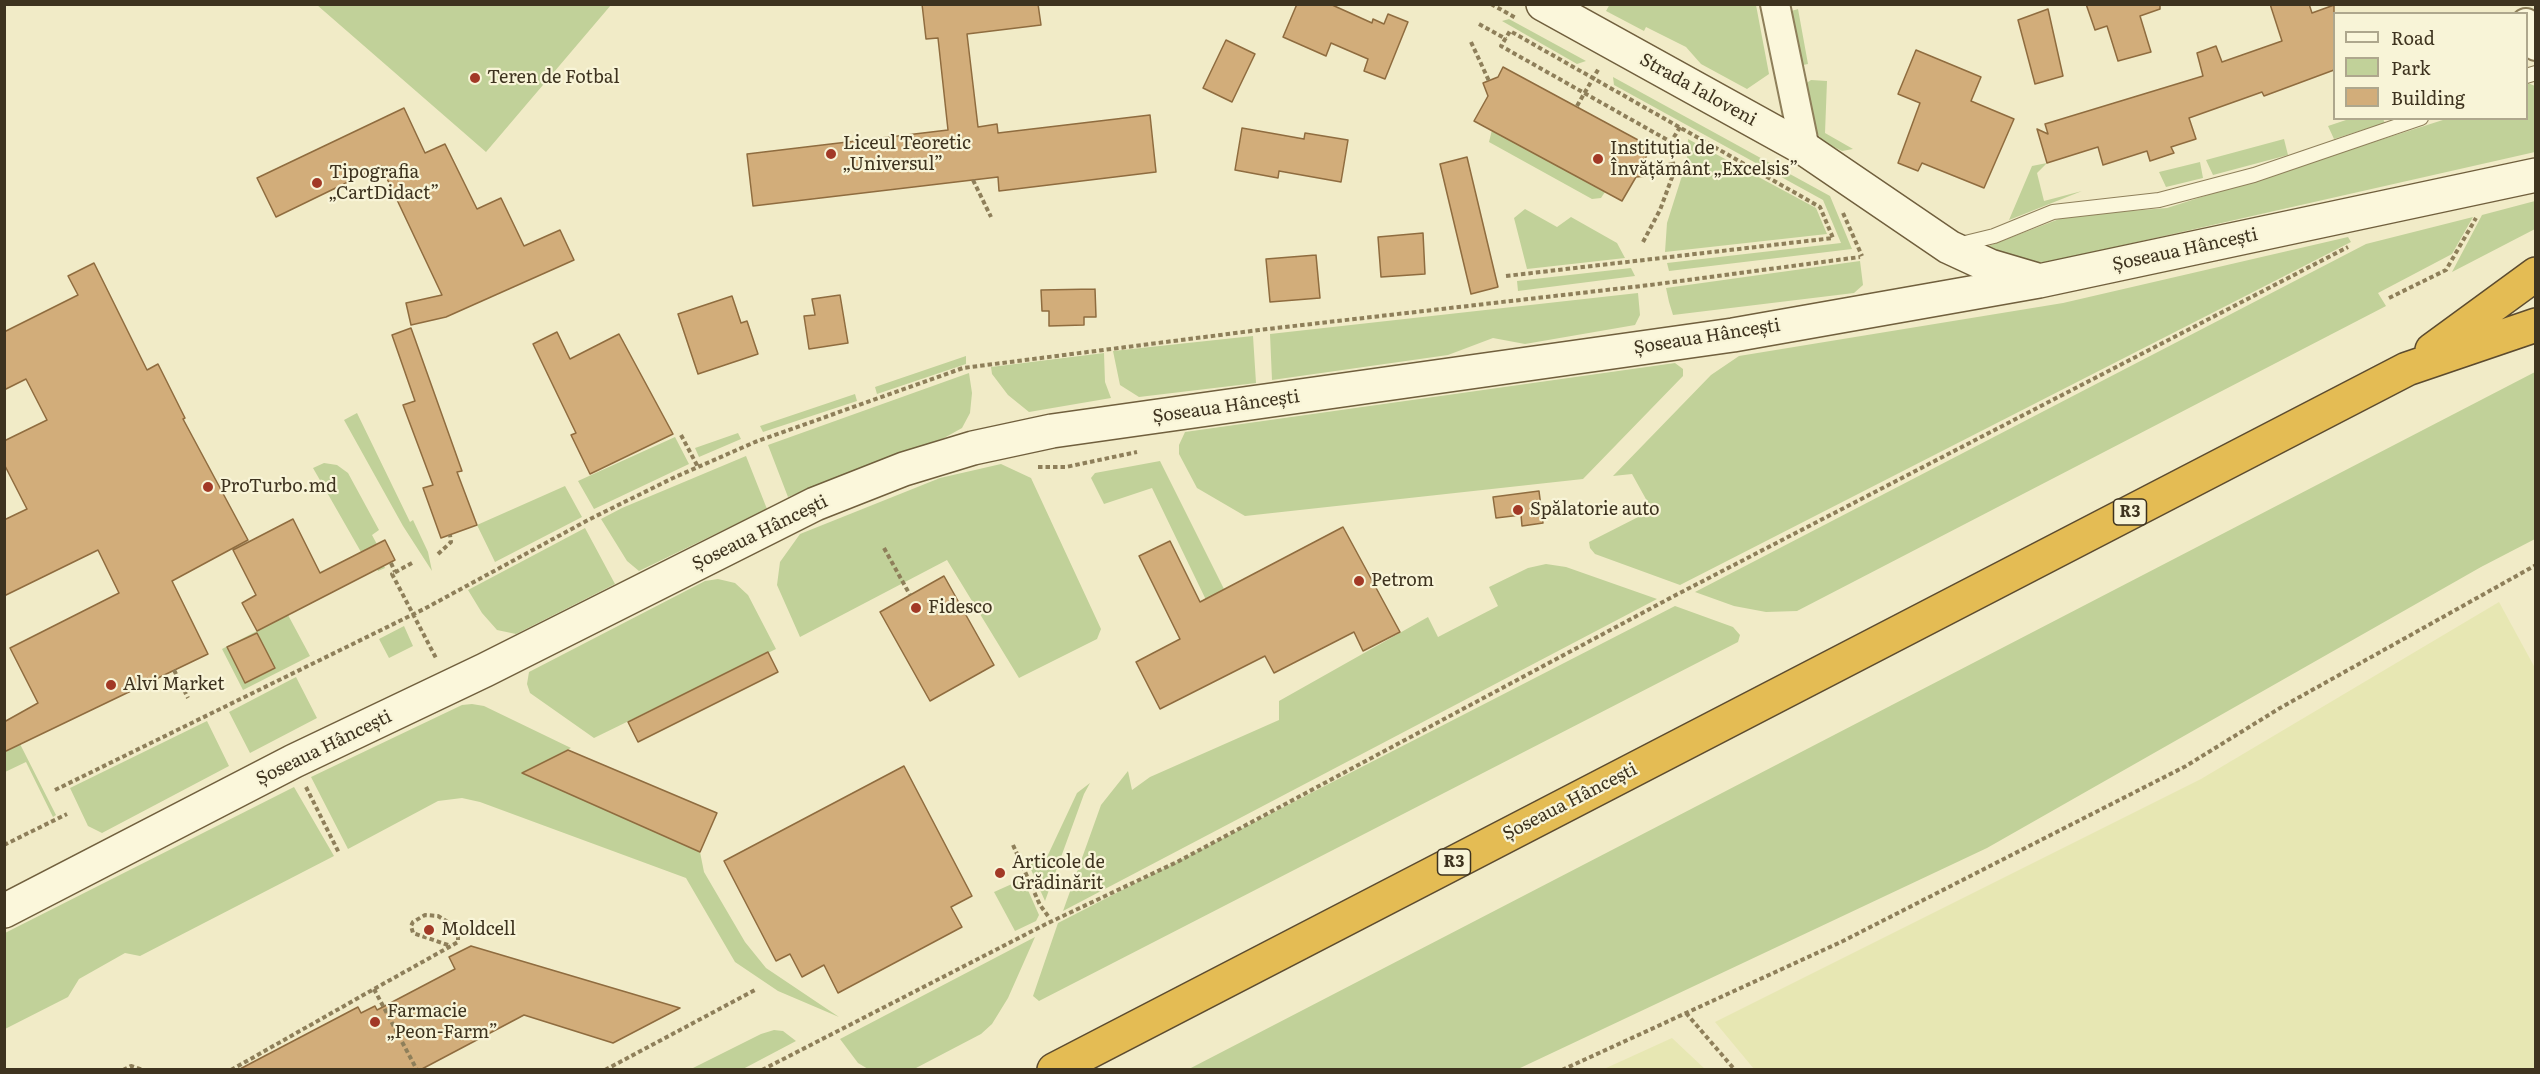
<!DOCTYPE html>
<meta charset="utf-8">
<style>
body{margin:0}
#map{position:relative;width:2540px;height:1074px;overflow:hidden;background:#f1ebc7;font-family:Literata,serif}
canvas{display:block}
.frame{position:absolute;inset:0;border:6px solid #3e331f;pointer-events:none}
.legend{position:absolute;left:2333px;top:12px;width:195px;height:108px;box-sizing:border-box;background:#f8f4d7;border:2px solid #aea78d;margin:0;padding:8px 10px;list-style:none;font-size:18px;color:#3e331f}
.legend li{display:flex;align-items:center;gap:12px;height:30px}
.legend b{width:30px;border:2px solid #aea78d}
</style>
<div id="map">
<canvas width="2540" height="1074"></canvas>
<div class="frame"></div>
<ul class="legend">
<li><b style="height:8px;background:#fbf7db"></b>Road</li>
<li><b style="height:16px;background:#c1d199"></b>Park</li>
<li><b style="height:16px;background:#d2ad7a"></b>Building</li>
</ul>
</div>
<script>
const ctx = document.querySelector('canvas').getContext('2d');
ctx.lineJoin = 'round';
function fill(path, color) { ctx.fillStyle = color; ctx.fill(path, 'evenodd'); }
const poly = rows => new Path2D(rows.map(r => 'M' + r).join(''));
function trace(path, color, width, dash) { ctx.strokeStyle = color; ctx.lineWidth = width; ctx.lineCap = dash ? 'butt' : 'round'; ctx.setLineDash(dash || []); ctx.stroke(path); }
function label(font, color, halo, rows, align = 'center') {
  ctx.font = font + ' Literata,serif'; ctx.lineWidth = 4.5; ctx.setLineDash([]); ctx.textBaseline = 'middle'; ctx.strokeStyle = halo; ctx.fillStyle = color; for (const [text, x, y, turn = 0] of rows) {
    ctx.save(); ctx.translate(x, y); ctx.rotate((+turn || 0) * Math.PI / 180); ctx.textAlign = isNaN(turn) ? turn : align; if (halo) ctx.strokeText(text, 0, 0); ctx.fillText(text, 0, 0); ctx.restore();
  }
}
fill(poly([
 [2499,602,2535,668,2535,1069,1754,1069,1715,1022,2201,779],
 [1672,1038,1705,1069,1604,1069]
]), '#e7e7b3');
fill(poly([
 [1610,4,1756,5,1769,74,1747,89,1701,64,1686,47,1646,27,1644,31,1606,11],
 [317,5,611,4,611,5,486,152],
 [1798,9,1808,64,1798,66,1788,12],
 [1509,19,1586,61,1577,64,1502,21],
 [1613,77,1830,196,1852,249,1669,271,1667,263,1841,243,1823,200,1614,85],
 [1811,80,1827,81,1825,133,1853,149,1842,151,1822,141,1810,121,1805,84],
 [2528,83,2535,86,2535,152,2049,262,2014,262,1978,250,2067,216,2167,208,2446,119,2526,118],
 [2349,119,2383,119,2385,123,2334,139,2328,126],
 [1492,130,1605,192,1601,198,1592,199,1489,142],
 [1688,139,1816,208,1827,234,1665,252,1667,223,1687,160],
 [2284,139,2288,155,2213,175,2206,160],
 [2200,162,2203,178,2166,187,2159,172],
 [2047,163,2037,173,2044,201,2082,191,2009,220,2032,166],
 [2535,201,2535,229,2452,272,2482,215],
 [1525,209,1557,227,1571,217,1617,243,1625,258,1527,269,1514,218],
 [2473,217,2452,254,2378,293,2386,306,1797,611,1766,612,1734,606,1695,592,2366,244],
 [2348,237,2351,242,1680,585,1595,554,1590,548,1589,542,1652,510,1632,474,1613,476,1711,375,1739,356,2063,303],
 [1860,261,1863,285,1854,293,1673,315,1669,302,1666,288],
 [1631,268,1635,276,1518,291,1517,281],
 [1638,293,1640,315,1635,325,1525,344,1493,338,1448,355,1272,380,1270,334],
 [1253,336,1256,383,1139,397,1120,385,1113,351],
 [1104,353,1105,382,1111,398,1029,412,1008,395,992,374,991,367],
 [966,356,966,364,877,394,875,387],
 [1675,363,1683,369,1683,376,1583,479,1245,516,1197,488,1179,454,1179,445,1185,432],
 [2535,372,2535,539,2481,567,1987,848,1518,1069,1189,1069],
 [969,373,972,393,970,413,962,428,944,438,788,497,768,445],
 [855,394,857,401,763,432,760,426],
 [357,413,410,522,413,520,428,552,432,571,403,526,344,420],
 [738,433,741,439,699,457,695,448],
 [675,437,689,464,594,509,578,481],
 [746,456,767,509,639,571,627,561,601,519,622,508],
 [1160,461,1225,591,1207,602,1152,488,1104,504,1091,478,1095,473],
 [324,463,337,465,348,473,379,530,372,535,379,548,376,550,385,568,378,571,367,549,361,552,313,468],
 [1001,464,1031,478,1101,629,1097,639,1019,678,947,560,800,637,777,585,780,562,800,534,940,478],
 [565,486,582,517,495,562,477,525],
 [585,528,615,584,516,634,497,630,482,613,468,590],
 [1546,564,1566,567,1657,599,1063,911,1101,805,1128,771,1132,790,1150,777,1279,720,1279,701,1428,617,1438,637,1498,606,1489,587,1528,568],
 [718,579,735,583,748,595,776,649,594,738,530,693,527,684,529,672,705,581],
 [1675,606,1733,627,1740,635,1738,642,1039,1001,1033,996,1058,923],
 [288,615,310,656,243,690,222,649],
 [404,626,413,646,389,658,379,639],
 [296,677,317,718,250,753,229,712],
 [472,704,484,706,571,748,523,773,700,852,704,872,745,942,766,968,839,1017,778,991,735,962,686,878,480,802,462,798,438,801,348,849,311,777,462,705],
 [207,721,229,766,102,833,88,826,70,788],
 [20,744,56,815,53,817,26,762,5,772,5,752],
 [1090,783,1084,794,1045,901,1029,865,1047,857,1077,793],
 [294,787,334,856,140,956,125,953,79,979,68,997,5,1029,5,933],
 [1023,879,1039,915,1036,921,1015,931,994,892],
 [1035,937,1008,998,992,1024,981,1034,916,1068,868,1069,858,1063,840,1039],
 [774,1030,783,1031,796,1041,743,1069,691,1069,761,1034]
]), '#c1d199');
const building = poly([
 [922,4,1038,4,1041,25,967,34,978,127,997,124,998,133,1150,115,1156,172,999,191,998,177,753,206,747,154,948,130,938,38,926,39,922,4],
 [1297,4,1330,4,1372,23,1373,19,1384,24,1388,14,1408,22,1385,79,1364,71,1368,59,1331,43,1326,56,1283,37,1297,4],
 [2086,4,2160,4,2160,9,2140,16,2151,52,2118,61,2107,26,2095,30,2086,4],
 [2270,4,2309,4,2312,13,2334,5,2334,70,2264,96,2262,92,2189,118,2196,139,2171,147,2174,153,2150,161,2147,151,2103,165,2098,147,2047,163,2037,129,2048,134,2045,124,2203,76,2197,53,2216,46,2222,62,2282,41,2270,4],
 [2048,9,2063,76,2035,84,2018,20,2048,9],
 [1226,40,1255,54,1232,102,1203,88,1226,40],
 [1916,50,1981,77,1971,101,2014,119,1984,188,1922,163,1918,171,1898,163,1920,103,1898,94,1916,50],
 [1503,67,1651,147,1645,159,1647,176,1636,177,1622,201,1474,121,1488,96,1483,83,1498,77,1503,67],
 [404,108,425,153,445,144,477,209,501,198,524,246,560,230,574,260,446,317,411,325,406,303,442,295,381,166,276,217,257,178,404,108],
 [1242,128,1304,139,1305,133,1348,140,1341,182,1279,171,1278,178,1235,170,1242,128],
 [1467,157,1498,287,1471,294,1440,164,1467,157],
 [1423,233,1425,274,1381,277,1378,237,1423,233],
 [1316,255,1320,298,1270,302,1266,259,1316,255],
 [94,263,147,370,158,364,185,418,183,419,248,540,172,581,208,654,4,752,4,722,38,703,10,648,119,593,98,550,4,596,4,520,27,509,4,464,4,441,47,420,26,379,4,390,4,332,78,295,68,276,94,263],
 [1095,289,1096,317,1084,317,1084,325,1049,326,1049,311,1042,311,1041,290,1095,289],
 [840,295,848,343,809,349,804,316,815,315,812,299,840,295],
 [732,296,741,323,747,321,758,354,698,374,678,314,732,296],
 [411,328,462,471,457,472,477,525,441,538,423,488,433,485,403,405,415,401,392,335,411,328],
 [557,332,570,359,619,334,673,434,590,474,571,435,576,433,533,344,557,332],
 [1539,491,1543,523,1522,526,1521,515,1496,518,1493,497,1539,491],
 [293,519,320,573,385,540,395,560,257,631,242,603,256,595,233,550,293,519],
 [1343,527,1400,632,1363,651,1354,632,1274,673,1265,656,1160,709,1136,662,1180,639,1139,556,1170,541,1200,602,1343,527],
 [944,576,994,665,930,701,880,612,944,576],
 [257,633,275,668,245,683,227,647,257,633],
 [768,652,778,672,638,742,628,722,768,652],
 [568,750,717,813,700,852,522,773,568,750],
 [904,766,972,896,951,907,962,927,838,993,824,965,802,977,790,954,776,961,724,861,904,766],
 [471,946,680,1008,613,1043,524,1015,420,1070,238,1070,358,1007,361,1013,375,1006,377,1010,455,969,449,957,471,946]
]);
fill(building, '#d2ad7a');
trace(building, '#8f6c3f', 1.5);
const lane = poly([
 [2526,76,2536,73],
 [1957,245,1994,236,2053,212,2159,200,2254,175,2421,118]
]);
const street = poly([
 [1775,4,1805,149],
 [2526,23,2536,46]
]);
const secondary = poly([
 [1543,4,1805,149,1949,247,1990,266,2034,279],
 [4,911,294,761,485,670,815,504,904,469,973,448,1052,431,1733,335,2039,281,2536,175]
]);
const highway = poly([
 [2432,350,2536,274],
 [1054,1070,2407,369,2536,325]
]);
trace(lane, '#8e7f5a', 16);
trace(street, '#8e7f5a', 32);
trace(secondary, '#705f3d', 36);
trace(highway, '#5c4b2f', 36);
trace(poly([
 [1491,4,1516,18],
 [1479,24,1506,39],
 [1471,42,1489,81],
 [1577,106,1599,68],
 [1646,169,1673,164],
 [973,180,991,217],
 [1843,213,1862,256],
 [1643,242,1660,210,1674,172,1671,142],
 [1506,276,1833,238,1820,207,1510,31,1501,46,1671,142,1680,127],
 [2389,298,2446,270,2476,218],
 [681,435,698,467],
 [1038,467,1066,467,1137,452],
 [884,548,910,595],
 [438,554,451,542,450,535],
 [391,563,395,572],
 [412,563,392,574,437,660],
 [174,670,188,698],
 [306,787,339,853],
 [55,790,424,609,590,519,673,478,755,442,963,368,1259,330,1650,285,1860,257],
 [4,845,67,814],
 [1013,845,1040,905,1048,916],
 [374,989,417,1070],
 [1686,1013,1735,1070],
 [123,1070,131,1066,143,1070],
 [231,1070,374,989,451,946,458,942,458,933,451,924,438,916,425,915,413,922,411,926,413,933,451,946],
 [605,1070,755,990],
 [762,1070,1046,924,1177,862,1674,596,2348,247],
 [1562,1070,1843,941,2186,766,2280,708,2536,565]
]), '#8e7f5a', 4, [4.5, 3]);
trace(lane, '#fbf7db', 14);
trace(street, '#fbf7db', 28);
trace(secondary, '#fbf7db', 33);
trace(highway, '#e4bc54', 33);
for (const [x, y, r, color] of [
 [475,78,6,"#a23926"],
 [831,154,6,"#a23926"],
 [1598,159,6,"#a23926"],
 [317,183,6,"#a23926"],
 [208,487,6,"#a23926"],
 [1518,510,6,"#a23926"],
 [1359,581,6,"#a23926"],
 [916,608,6,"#a23926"],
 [111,685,6,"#a23926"],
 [1000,873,6,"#a23926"],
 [429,930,6,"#a23926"],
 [375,1022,6,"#a23926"]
]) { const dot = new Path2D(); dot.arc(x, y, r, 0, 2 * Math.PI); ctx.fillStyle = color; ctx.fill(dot); trace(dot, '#f8f4d7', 2); }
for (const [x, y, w] of [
 [2130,512,33],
 [1454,862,33]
]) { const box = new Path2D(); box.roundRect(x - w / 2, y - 13, w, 26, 4.5); ctx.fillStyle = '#f8f4d7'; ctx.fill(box); trace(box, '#3e331f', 1.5); }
label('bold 16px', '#3e331f', null, [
 ["R3",2130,512],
 ["R3",1454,862]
]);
label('18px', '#3e331f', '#f8f4d7', [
 ["Teren de Fotbal",487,78],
 ["Liceul Teoretic",843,144],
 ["„Universul”",843,165],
 ["Instituția de",1610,149],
 ["Învățământ „Excelsis”",1610,170],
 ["Tipografia",329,173],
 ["„CartDidact”",329,194],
 ["ProTurbo.md",220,487],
 ["Spălatorie auto",1530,510],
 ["Petrom",1371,581],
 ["Fidesco",928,608],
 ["Alvi Market",123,685],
 ["Articole de",1012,863],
 ["Grădinărit",1012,884],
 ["Moldcell",441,930],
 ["Farmacie",387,1012],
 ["„Peon-Farm”",387,1033]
], 'left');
label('18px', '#3e331f', '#f8f4d7', [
 ["Strada Ialoveni",1698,90,29],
 ["Șoseaua Hâncești",2185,250,-12],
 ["Șoseaua Hâncești",1707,337,-9],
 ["Șoseaua Hâncești",1226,407,-8],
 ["Șoseaua Hâncești",760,533,-26],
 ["Șoseaua Hâncești",324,748,-26],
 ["Șoseaua Hâncești",1570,802,-27]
]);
</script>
